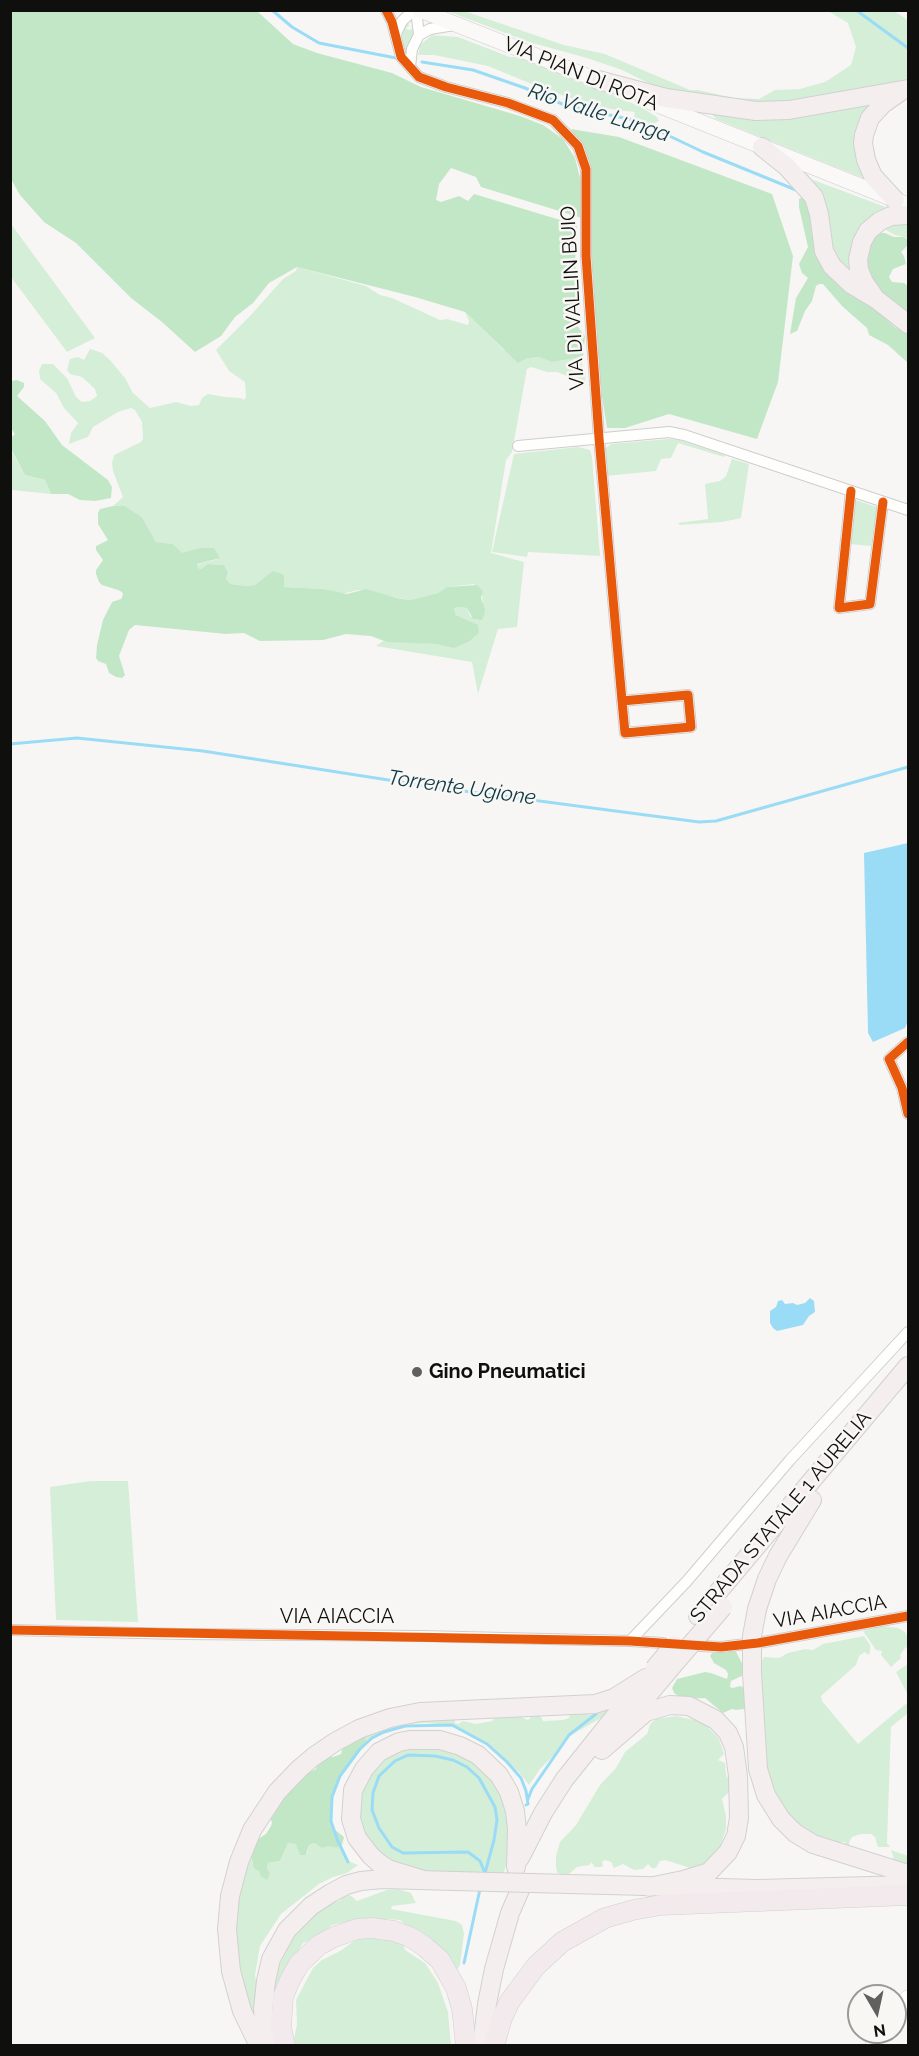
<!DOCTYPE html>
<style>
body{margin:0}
#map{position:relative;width:919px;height:2056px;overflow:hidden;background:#f8f6f4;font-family:Raleway,sans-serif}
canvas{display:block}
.frame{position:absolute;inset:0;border:12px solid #0f0f0e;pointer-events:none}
.north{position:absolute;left:847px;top:1984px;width:60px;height:60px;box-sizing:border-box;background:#f9f7f3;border:2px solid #9b9a97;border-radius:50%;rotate:171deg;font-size:16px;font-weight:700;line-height:24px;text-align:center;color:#0f0f0e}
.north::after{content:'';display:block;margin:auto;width:21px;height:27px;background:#61605e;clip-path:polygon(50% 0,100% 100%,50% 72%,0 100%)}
</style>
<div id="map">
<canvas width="919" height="2056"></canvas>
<div class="frame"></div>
<div class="north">N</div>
</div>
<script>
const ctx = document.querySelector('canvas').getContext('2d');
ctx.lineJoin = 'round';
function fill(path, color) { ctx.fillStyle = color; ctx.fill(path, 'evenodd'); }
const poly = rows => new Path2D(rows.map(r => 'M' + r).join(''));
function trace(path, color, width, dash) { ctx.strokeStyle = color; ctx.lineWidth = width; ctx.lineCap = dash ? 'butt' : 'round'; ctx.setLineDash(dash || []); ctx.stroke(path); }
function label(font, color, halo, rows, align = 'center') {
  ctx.font = font + ' Raleway,sans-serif'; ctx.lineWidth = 5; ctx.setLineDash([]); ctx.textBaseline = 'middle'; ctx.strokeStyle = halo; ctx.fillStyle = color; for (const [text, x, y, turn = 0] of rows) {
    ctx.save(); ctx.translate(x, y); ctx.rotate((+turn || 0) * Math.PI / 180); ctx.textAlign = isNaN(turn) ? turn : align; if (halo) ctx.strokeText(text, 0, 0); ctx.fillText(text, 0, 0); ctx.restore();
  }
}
fill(poly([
 [447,11,464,11,564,45,605,54,690,90,698,90,735,98,759,99,775,90,800,89,825,82,851,65,856,47,848,23,828,11,894,11,908,20,908,81,791,105,694,98,648,83,622,70,587,58,529,42],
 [412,19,412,21,408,22,409,26,406,28,408,30,413,29,415,31,406,52,403,50,402,33,404,25],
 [432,35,458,37,510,57,518,57,544,67,639,106,657,117,659,121,652,124,638,121,634,118,635,112,616,110,584,103,539,87,488,66,434,55,418,55,420,45],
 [881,98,873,108,868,180,716,119,711,113],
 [808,178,891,209,874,220,858,280,835,264],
 [908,220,908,238,895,235,882,228,885,224],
 [10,224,11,224,95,338,67,352,11,277],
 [297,267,366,286,380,295,392,298,440,320,447,319,468,325,469,321,465,312,504,350,525,359,540,357,552,362,583,357,582,367,586,373,585,381,577,380,557,372,547,372,531,367,527,369,512,452,506,460,491,553,524,562,517,627,498,629,478,694,472,662,376,646,383,641,435,644,451,647,470,641,476,636,471,622,456,615,454,609,457,607,467,608,470,616,477,620,484,616,482,594,474,584,447,587,438,593,410,600,358,590,342,594,324,589,284,587,283,583,265,579,255,585,247,586,231,584,226,579,228,572,224,565,208,564,201,569,198,568,196,565,217,559,200,549,182,554,173,544,156,542,142,517,125,506,113,506,123,497,113,471,112,463,114,455,141,442,143,439,142,422,135,410,131,408,118,412,93,427,88,437,69,444,71,433,78,423,64,408,56,393,40,379,39,371,42,364,53,364,67,378,76,397,82,402,90,401,97,396,95,389,82,377,70,374,67,370,70,359,78,357,84,360,90,349,94,350,102,353,110,360,125,378,133,393,150,408,176,402,191,406,199,405,202,398,208,394,225,397,241,398,244,400,246,397,245,382,229,371,216,350,250,316,283,279,296,271],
 [668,439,679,440,725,455,724,457,678,443,671,458,661,459,656,471,606,476,604,453,606,448,611,444],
 [578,447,590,450,592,457,600,556,528,552,527,557,492,552,514,454],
 [10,449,25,475,45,480,51,494,11,490],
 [732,459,749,464,741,518,722,522,680,525,678,523,708,519,705,484,720,481,726,476],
 [855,500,877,507,871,546,850,544],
 [90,1481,128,1481,138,1622,56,1620,50,1487],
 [882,1626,898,1628,905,1632,908,1638,908,1649,906,1647,902,1652,900,1655,901,1658,891,1667,881,1655,882,1651,876,1650,863,1631],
 [864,1636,870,1645,870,1653,868,1655,865,1652,859,1656,856,1665,821,1696,822,1701,858,1744,908,1702,908,1713,891,1727,887,1843,890,1847,878,1847,875,1837,871,1834,861,1834,852,1837,849,1843,850,1851,846,1850,845,1842,832,1843,818,1840,788,1820,767,1782,760,1664,764,1657,779,1658,788,1653,805,1649,813,1650,823,1644],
 [908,1664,908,1695,896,1672],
 [582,1709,589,1715,607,1709,605,1714,601,1718,566,1738,554,1755,540,1769,529,1785,519,1772,487,1743,449,1725,427,1723,403,1724,389,1729,367,1740,364,1736,381,1728,424,1720,436,1721,444,1718,455,1719,455,1723,458,1724,463,1721,476,1724,492,1721,496,1717,521,1714,523,1718,528,1720,533,1715,540,1715,543,1721,563,1720,569,1718,571,1711],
 [676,1716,703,1722,719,1739,724,1754,718,1760,725,1763,726,1775,730,1780,730,1791,722,1799,726,1816,726,1829,719,1850,710,1861,699,1866,690,1868,665,1860,660,1861,656,1868,652,1868,648,1864,643,1869,634,1870,623,1864,614,1868,611,1862,605,1860,602,1862,603,1866,601,1867,595,1867,591,1862,590,1865,577,1867,568,1875,562,1876,557,1872,556,1867,556,1856,560,1842,576,1825,600,1785,616,1768,625,1752,647,1734,650,1724,656,1719],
 [434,1745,477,1761,507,1799,510,1851,503,1876,417,1873,374,1853,356,1817,356,1809,370,1771,399,1748],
 [288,1843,296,1844,307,1855,309,1845,316,1843,336,1848,342,1845,342,1851,346,1860,358,1865,347,1873,333,1877,319,1884,281,1914,260,1946,255,1975,257,1987,254,2010,251,2012,237,1975,235,1897,248,1859,251,1857,252,1863,267,1869,268,1863,280,1861],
 [891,1850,908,1856,908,1868,896,1866],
 [398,1889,411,1893,416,1903,392,1906,391,1909,456,1921,462,1925,464,1934,460,1965,457,1970,400,1920,387,1919,381,1922,373,1919,364,1918,332,1925,316,1938,303,1943,297,1953,291,1958,290,1968,276,1989,274,1988,274,1978,284,1955,286,1947,301,1924,326,1904,339,1901,345,1895,350,1895,357,1901,387,1890],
 [387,1935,403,1943,405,1950,425,1963,438,1983,448,2012,451,2045,296,2046,294,2039,297,2024,296,2000,313,1968,322,1960,340,1951,360,1937]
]), '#d5eed7');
fill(poly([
 [10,11,257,11,293,44,317,53,392,73,421,87,520,116,543,125,563,139,575,158,581,182,582,218,481,187,476,177,451,168,439,184,436,200,441,202,459,196,468,201,474,194,577,225,575,262,579,301,575,314,578,327,585,336,583,357,552,362,539,357,525,359,518,363,465,312,415,297,297,267,269,283,253,303,235,317,221,336,195,352,162,322,131,298,76,243,44,222,20,195,11,179],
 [571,129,619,137,772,194,793,256,778,382,757,439,669,414,625,428,607,428,599,377,584,152],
 [806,194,818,235,888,321,896,328,908,333,908,363,888,345,869,335,867,328,842,306,823,284,819,284,816,286,812,301,805,311,797,331,790,334,796,298,808,278,802,273,799,264,808,247,799,207,799,199],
 [881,233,885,233,894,237,904,237,908,240,908,245,901,252,904,256,906,264,893,269,889,277,892,282,904,283,908,286,908,315,874,290,864,255,872,238],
 [17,380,24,383,24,387,17,396,45,421,62,445,108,480,112,487,111,498,95,501,80,500,68,494,51,494,45,480,25,475,11,449,11,438,15,434,11,428,11,381],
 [113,506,125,506,142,517,156,542,173,544,182,553,200,548,214,548,220,558,197,564,198,568,201,569,208,564,224,565,228,572,226,579,231,584,247,586,255,585,273,571,284,575,284,587,324,589,347,594,366,589,397,598,410,600,438,593,447,587,477,585,483,591,481,598,485,609,484,616,482,620,473,619,467,608,457,607,454,609,456,615,478,625,479,633,470,641,454,648,435,644,387,642,371,636,346,634,323,640,260,641,244,633,226,634,135,625,129,630,119,656,125,675,122,678,116,677,109,673,106,664,98,661,96,658,97,645,103,620,112,602,121,599,123,595,122,592,118,590,102,585,99,582,96,574,96,570,103,560,96,550,96,546,108,540,98,524,98,513,100,509],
 [729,1650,735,1650,744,1667,744,1675,731,1681,730,1687,733,1688,740,1686,746,1688,748,1706,744,1709,736,1710,732,1709,723,1713,705,1698,683,1699,674,1693,672,1688,677,1679,705,1672,711,1673,727,1679,728,1674,726,1670,714,1663,710,1656,712,1653],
 [364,1736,367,1740,361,1750,354,1757,340,1775,332,1797,331,1824,334,1829,344,1837,342,1845,336,1848,327,1846,322,1848,315,1843,309,1845,306,1855,300,1855,296,1844,288,1843,280,1861,268,1863,267,1869,270,1873,267,1880,261,1876,259,1871,254,1868,251,1857,258,1839,266,1834,271,1826,272,1823,269,1813,304,1775,316,1769,318,1761,325,1755,333,1757,341,1754,344,1742]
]), '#c2e7c7');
fill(poly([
 [908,843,908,1021,905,1028,873,1042,868,1033,864,853],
 [810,1298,814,1301,815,1312,809,1316,803,1325,777,1331,773,1328,770,1323,770,1311,776,1307,778,1301,782,1300,785,1304,793,1303,797,1305,805,1303]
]), '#9adcf6');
trace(poly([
 [272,10,292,27,319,43,396,58],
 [856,10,908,48],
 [422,62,473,70,525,88,567,106,638,121,703,152,796,190],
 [10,744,77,738,203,751,433,787,699,822,716,821,908,767],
 [528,1799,532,1789,569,1735,596,1714],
 [348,1862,337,1839,331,1821,332,1797,340,1776,360,1749,372,1738,384,1732,405,1726,452,1725,487,1744,507,1762,521,1778,526,1791,528,1804,526,1805],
 [484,1877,485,1873,494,1840,497,1820,495,1807,479,1778,467,1767,453,1760,435,1756,408,1755,395,1761,379,1776,373,1793,372,1810,379,1828,392,1847,403,1853,468,1852,480,1861,485,1873],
 [464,1963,480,1889]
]), '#9adcf6', 3);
const minor = poly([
 [386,10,392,22,401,57,419,77,446,87,508,103,553,120,578,146,586,169,586,256,599,438,622,701,625,733,691,727,688,695,622,701],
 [416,10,419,35],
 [396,34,402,21,414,10],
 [410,67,412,49,419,35,430,29,454,25],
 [518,446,669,432,684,435,908,510],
 [851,491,839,608,870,604,883,502],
 [908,1042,889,1059,902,1088,908,1114],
 [10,1630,183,1634,421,1636,630,1641,663,1643],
 [630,1641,687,1581,790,1460,908,1332],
 [758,1643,908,1616],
 [700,1646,721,1647,746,1644]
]);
const tertiary = poly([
 [895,2010,908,1997],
 [872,2046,878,2032]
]);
const secondary = poly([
 [420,10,607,84],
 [643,99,908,205]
]);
const trunk = poly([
 [598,80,666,98,756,111,789,110,908,89],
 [762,147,787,167,814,197,819,214,824,251,832,266,851,284,876,299,908,324],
 [895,200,873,176,866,160,863,143,864,135,870,118,883,104,900,92],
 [873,295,864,282,859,270,858,259,862,242,868,231,880,221,891,216,908,215],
 [757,1609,767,1579,778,1556,812,1500],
 [698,1616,908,1366],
 [752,1673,758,1769,766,1795,781,1819,795,1833,813,1844,908,1874],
 [632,1714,669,1670],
 [602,1750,646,1712,670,1705,689,1706,716,1720,728,1733,734,1747,738,1776,739,1818,736,1836,728,1852,709,1872,683,1880,649,1887],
 [520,1858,543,1813,564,1780,635,1691],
 [424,1880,388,1869,379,1863,371,1856,357,1838,351,1819,353,1790,364,1769,379,1752,399,1742,410,1740,440,1740,460,1746,478,1755,499,1775,509,1792,515,1811,517,1829,516,1867],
 [607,1885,758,1889,908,1885],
 [259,2046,242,2011,231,1971,227,1929,230,1896,239,1862,252,1830,277,1792,299,1769,313,1757,335,1742,359,1729,390,1718,420,1712,595,1704,614,1698,646,1678],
 [271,2046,265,2030,263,2009,266,1981,271,1959,287,1930,311,1906,331,1893,346,1885,361,1881,383,1879,455,1881],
 [482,2046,487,2004,494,1969,510,1913,520,1890]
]);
const motorway = poly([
 [285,2046,281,2027,283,1997,290,1980,299,1964,319,1945,334,1937,357,1929,372,1928,394,1931,410,1937,424,1946,440,1960,456,1988,462,2009,466,2046],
 [494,2046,502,2018,510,2001,536,1966,562,1942,605,1918,633,1910,661,1905,908,1895]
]);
trace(minor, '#cfcecc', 12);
trace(tertiary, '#cfcecc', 15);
trace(secondary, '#cfcecc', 16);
trace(trunk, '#d1d1d0', 20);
trace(motorway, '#d1d1d0', 21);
trace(minor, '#fefefd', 10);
trace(tertiary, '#fefefd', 14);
trace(secondary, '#fbf8f8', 15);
trace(trunk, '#f4eeef', 18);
trace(motorway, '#f2eaec', 20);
const trunkBridge = poly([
 [654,1669,674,1645],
 [669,1670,723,1607],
 [752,1673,752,1636,757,1609],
 [455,1881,607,1885]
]);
trace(trunkBridge, '#d1d1d0', 20, []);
trace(trunkBridge, '#f4eeef', 18);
trace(poly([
 [386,10,392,22,401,57,419,77,446,87,508,103,553,120,578,146,586,169,586,256,599,438,622,701,625,733,691,727,688,695,622,701],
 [851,491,839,608,870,604,883,502],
 [908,1042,889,1059,902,1088,908,1114],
 [10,1630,630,1641,721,1647,758,1643,908,1616]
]), '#e8590c', 9);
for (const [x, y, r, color] of [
 [417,1372,6,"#61605e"]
]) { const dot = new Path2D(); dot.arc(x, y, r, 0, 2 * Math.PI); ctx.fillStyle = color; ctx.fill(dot); trace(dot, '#f9f7f3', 2); }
label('20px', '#0f0f0e', '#f9f7f3', [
 ["VIA PIAN DI ROTA",581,74,22],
 ["VIA DI VALLIN BUIO",573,298,-93],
 ["STRADA STATALE 1 AURELIA",781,1517,-50],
 ["VIA AIACCIA",830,1612,-10],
 ["VIA AIACCIA",337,1617]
]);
label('bold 20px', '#0f0f0e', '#f9f7f3', [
 ["Gino Pneumatici",429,1372]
], 'left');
label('italic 21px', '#0e3a4a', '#f9f7f3', [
 ["Rio Valle Lunga",599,113,18],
 ["Torrente Ugione",462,788,8]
]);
</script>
